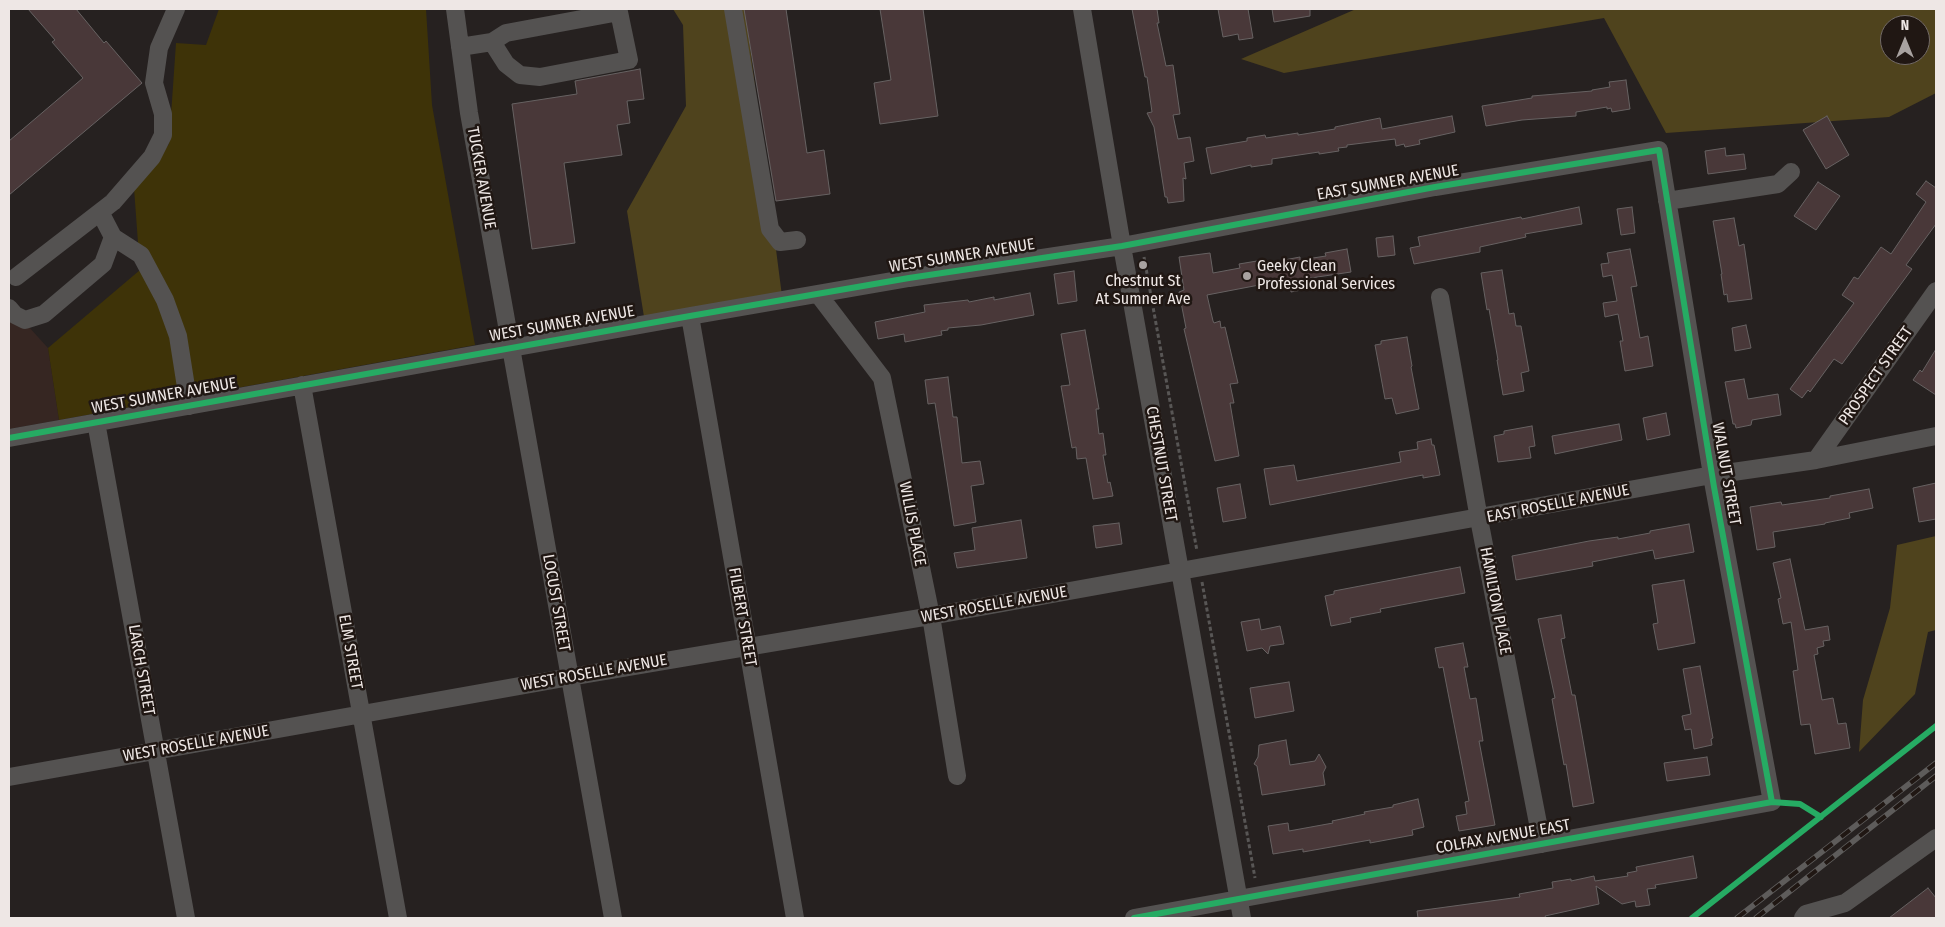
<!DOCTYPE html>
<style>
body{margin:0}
#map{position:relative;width:1945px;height:927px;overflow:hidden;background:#262120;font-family:"Fira Sans Condensed",sans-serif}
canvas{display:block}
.frame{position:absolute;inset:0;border:10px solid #eee7e5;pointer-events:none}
.north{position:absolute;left:1880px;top:15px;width:50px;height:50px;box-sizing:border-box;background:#201713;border:1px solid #726a67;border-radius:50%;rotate:0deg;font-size:14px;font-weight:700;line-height:20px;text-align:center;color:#eee7e5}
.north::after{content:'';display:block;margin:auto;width:18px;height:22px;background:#a8a2a0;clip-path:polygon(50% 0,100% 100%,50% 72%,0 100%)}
</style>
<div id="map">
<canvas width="1945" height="927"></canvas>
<div class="frame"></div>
<div class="north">N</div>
</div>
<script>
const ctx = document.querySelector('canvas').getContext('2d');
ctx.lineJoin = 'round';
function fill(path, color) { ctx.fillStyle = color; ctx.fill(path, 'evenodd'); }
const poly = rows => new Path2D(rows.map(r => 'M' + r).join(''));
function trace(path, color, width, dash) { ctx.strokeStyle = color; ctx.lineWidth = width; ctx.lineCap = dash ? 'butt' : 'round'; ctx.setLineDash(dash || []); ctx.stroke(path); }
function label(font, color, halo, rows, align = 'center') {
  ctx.font = font + ' "Fira Sans Condensed",sans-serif'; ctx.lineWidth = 5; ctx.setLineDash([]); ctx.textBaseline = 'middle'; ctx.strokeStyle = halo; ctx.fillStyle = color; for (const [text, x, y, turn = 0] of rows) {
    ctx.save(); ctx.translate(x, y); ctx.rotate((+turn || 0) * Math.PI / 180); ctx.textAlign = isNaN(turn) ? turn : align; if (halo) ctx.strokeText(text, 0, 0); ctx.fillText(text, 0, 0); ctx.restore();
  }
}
fill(poly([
 [9,305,48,348,59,420,9,429]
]), '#362622');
fill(poly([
 [219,9,426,9,432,105,475,345,59,420,48,348,140,270,134,188,169,144,176,43,206,45]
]), '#3e3308');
fill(poly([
 [673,9,745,9,782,296,645,323,627,211,686,106,683,25],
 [1356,9,1936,9,1936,93,1889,117,1666,133,1604,18,1284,73,1241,59],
 [1890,25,1920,25,1920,55,1890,55],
 [1936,536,1936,630,1928,632,1915,694,1859,752,1863,700,1890,608,1897,545]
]), '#4f431d');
const building = poly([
 [28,9,76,9,104,43,106,41,142,83,9,195,9,141,83,78,52,42,55,40,28,9],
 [744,9,786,9,807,153,824,150,830,194,776,201,744,9],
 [880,9,923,9,938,116,880,124,874,83,891,80,880,9],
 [1132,9,1157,9,1159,23,1157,23,1166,66,1173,65,1180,114,1173,115,1178,139,1190,137,1194,161,1184,163,1186,179,1183,178,1184,201,1168,203,1167,197,1165,197,1154,127,1147,113,1152,112,1147,77,1145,77,1132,9],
 [1218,9,1248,9,1253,38,1239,40,1238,34,1223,37,1218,9],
 [1272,9,1310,9,1310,16,1274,22,1272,9],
 [640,69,644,99,627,101,630,123,617,125,622,155,564,163,575,243,532,249,512,104,577,94,575,81,640,69],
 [1626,80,1630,109,1612,112,1611,108,1607,109,1607,107,1576,112,1576,116,1522,120,1486,126,1482,106,1532,98,1532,96,1592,91,1592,90,1610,87,1609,82,1626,80],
 [1452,116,1455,132,1419,140,1420,144,1405,147,1404,144,1396,146,1395,139,1347,145,1347,147,1338,148,1339,151,1319,154,1319,152,1272,159,1272,164,1251,167,1251,165,1211,174,1206,148,1247,141,1247,138,1265,135,1266,138,1298,133,1298,135,1335,129,1335,127,1380,118,1382,129,1452,116],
 [1827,116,1849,155,1826,169,1803,130,1827,116],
 [1725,148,1726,156,1744,154,1746,169,1708,174,1705,151,1725,148],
 [1926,181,1936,188,1936,224,1906,265,1912,269,1842,364,1834,359,1810,392,1808,390,1802,398,1790,389,1854,303,1842,295,1854,277,1858,279,1881,247,1891,254,1926,202,1916,194,1926,181],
 [1818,182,1840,196,1816,230,1794,216,1818,182],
 [1579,207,1582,224,1525,234,1526,237,1480,247,1480,252,1414,264,1410,248,1420,246,1418,237,1521,217,1522,219,1579,207],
 [1632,207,1635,233,1621,235,1617,209,1632,207],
 [1734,218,1739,246,1744,244,1752,299,1728,302,1727,294,1724,295,1721,274,1722,274,1713,221,1734,218],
 [1393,236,1395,255,1378,257,1376,238,1393,236],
 [1347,249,1351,272,1304,279,1306,289,1291,292,1290,284,1281,285,1280,281,1207,295,1213,321,1214,323,1220,321,1221,328,1225,327,1238,383,1230,384,1234,403,1230,403,1239,456,1215,461,1184,329,1186,328,1179,292,1184,290,1179,257,1210,253,1213,273,1240,268,1239,264,1257,261,1258,265,1300,257,1300,260,1326,256,1325,253,1347,249],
 [1630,249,1637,286,1631,287,1640,338,1648,336,1653,366,1625,371,1620,341,1623,341,1618,314,1605,317,1603,303,1617,301,1612,275,1603,277,1601,264,1609,263,1607,253,1630,249],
 [1502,270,1509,314,1514,313,1516,326,1521,326,1529,371,1521,373,1524,391,1503,395,1497,360,1498,360,1489,309,1487,310,1481,273,1502,270],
 [1074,271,1077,301,1058,304,1054,274,1074,271],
 [1030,293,1034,315,981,325,948,328,948,330,941,331,942,335,905,342,904,334,878,339,875,322,925,312,924,305,968,300,969,302,994,297,994,300,1030,293],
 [1746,325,1751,348,1735,351,1732,328,1746,325],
 [1085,330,1099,409,1096,409,1099,434,1103,433,1106,455,1103,455,1108,483,1110,482,1113,496,1093,499,1086,458,1077,459,1076,447,1072,448,1061,386,1070,385,1061,334,1085,330],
 [1407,337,1412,366,1411,367,1419,409,1396,414,1392,398,1385,399,1375,345,1381,344,1381,341,1407,337],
 [1936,349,1936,395,1913,380,1920,370,1922,372,1936,349],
 [948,377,953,417,957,417,962,463,980,461,984,484,971,486,976,522,954,526,935,403,928,404,925,380,948,377],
 [1744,379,1748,399,1778,394,1781,415,1752,420,1751,425,1736,428,1735,424,1733,424,1725,382,1744,379],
 [1666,413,1670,435,1647,440,1643,418,1666,413],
 [1619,424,1622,440,1555,454,1552,436,1619,424],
 [1532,426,1535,446,1529,447,1531,458,1498,462,1494,436,1504,434,1504,431,1532,426],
 [1431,439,1432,445,1434,445,1440,475,1423,478,1423,475,1270,505,1264,469,1294,465,1297,481,1401,462,1399,452,1418,449,1417,442,1431,439],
 [1936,483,1936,519,1919,522,1913,488,1936,483],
 [1240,484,1246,518,1223,522,1217,488,1240,484],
 [1869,489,1873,508,1849,513,1850,518,1825,523,1825,524,1773,532,1775,547,1757,550,1750,507,1781,502,1782,505,1830,498,1830,496,1869,489],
 [1021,520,1027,558,957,568,954,553,975,550,972,528,1021,520],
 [1119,523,1122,544,1096,548,1093,526,1119,523],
 [1689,524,1694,552,1655,559,1653,550,1592,562,1593,566,1516,580,1512,556,1589,541,1618,537,1618,539,1650,533,1650,531,1689,524],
 [1790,559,1805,630,1828,626,1830,640,1823,641,1824,646,1817,648,1818,654,1814,655,1822,700,1833,698,1838,724,1846,723,1850,748,1815,754,1810,724,1801,725,1793,671,1798,670,1791,622,1783,624,1778,599,1781,598,1773,563,1790,559],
 [1460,567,1465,593,1380,609,1381,612,1350,618,1351,622,1331,626,1325,596,1334,594,1334,591,1460,567],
 [1684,580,1695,643,1658,650,1653,624,1658,623,1652,585,1684,580],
 [1561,615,1565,638,1561,639,1572,695,1575,695,1594,803,1573,807,1566,764,1564,765,1552,699,1555,698,1538,619,1561,615],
 [1259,619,1261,630,1280,626,1284,644,1270,646,1268,654,1262,648,1247,651,1241,622,1259,619],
 [1463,643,1468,667,1464,667,1470,699,1476,698,1483,741,1479,741,1495,825,1459,831,1456,816,1467,814,1465,802,1469,801,1443,667,1439,668,1435,648,1463,643],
 [1700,666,1713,738,1711,739,1712,745,1694,749,1691,729,1685,730,1682,716,1691,714,1683,669,1700,666],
 [1289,682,1294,711,1255,718,1250,688,1289,682],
 [1286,740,1290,765,1315,761,1319,754,1326,767,1323,773,1325,785,1262,795,1257,766,1254,764,1258,757,1259,745,1286,740],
 [1707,757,1710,775,1667,781,1664,763,1707,757],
 [1418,799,1424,827,1412,830,1413,835,1370,843,1370,840,1303,852,1303,849,1273,854,1268,826,1288,823,1289,831,1333,823,1332,821,1365,814,1364,812,1393,807,1393,805,1418,799],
 [1693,856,1697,878,1655,885,1656,888,1647,889,1650,905,1636,907,1635,901,1622,904,1596,886,1599,904,1545,916,1546,918,1418,918,1417,911,1520,897,1519,894,1553,888,1552,882,1571,879,1571,881,1594,876,1595,881,1628,876,1627,873,1637,871,1636,867,1693,856],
 [1928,888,1936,898,1936,918,1889,918,1928,888]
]);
fill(building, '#493839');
trace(building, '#676262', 1);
trace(poly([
 [1144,257,1197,551],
 [1202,582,1255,878]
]), '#585655', 3, [4, 2.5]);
trace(poly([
 [455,9,469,113,613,918],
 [733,9,770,229,780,242,797,240],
 [1082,9,1122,246,1242,918],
 [460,47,492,42,506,33,619,12,629,60,540,77,520,75,506,64,492,42],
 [1667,201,1778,184,1791,172],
 [113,237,141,255,165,300,178,336,189,406],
 [16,277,113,202,152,157,163,135,163,114,154,83,159,48,176,9],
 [818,294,882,378,931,616,957,776],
 [1440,297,1479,519,1542,844],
 [9,308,15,315,25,320,44,314,103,264,113,237,100,212],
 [690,316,795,918],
 [302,385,398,918],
 [96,422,186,918],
 [9,438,690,316,909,278,1122,246,1435,187,1659,150,1714,487,1772,802,1134,918],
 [1816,460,1936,291],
 [9,777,570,677,931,616,1712,475,1816,460,1936,436],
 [1803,918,1806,914,1845,903,1936,838]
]), '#545251', 18);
const rail = poly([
 [1737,918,1936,763],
 [1756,918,1936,776]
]);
trace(rail, '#5e5c5b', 5.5);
trace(rail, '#201713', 4, [11]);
trace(poly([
 [9,438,690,316,909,278,1122,246,1435,187,1659,150,1714,487,1772,802],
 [1134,918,1772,802,1800,804,1821,817],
 [1692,918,1936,726]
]), '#26ab63', 6);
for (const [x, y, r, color] of [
 [1143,265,5,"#a8a2a0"],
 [1247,276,5,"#a8a2a0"]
]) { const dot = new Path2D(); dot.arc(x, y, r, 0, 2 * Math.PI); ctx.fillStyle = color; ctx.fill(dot); trace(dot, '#201713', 2); }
label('16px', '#eee7e5', '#201713', [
 ["TUCKER AVENUE",481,178,80],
 ["EAST SUMNER AVENUE",1388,183,-10],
 ["WEST SUMNER AVENUE",962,256,-9],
 ["WEST SUMNER AVENUE",562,324,-10],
 ["PROSPECT STREET",1876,376,-55],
 ["WEST SUMNER AVENUE",164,396,-10],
 ["CHESTNUT STREET",1161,464,80],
 ["WALNUT STREET",1726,474,80],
 ["EAST ROSELLE AVENUE",1558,504,-11],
 ["WILLIS PLACE",912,524,79],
 ["HAMILTON PLACE",1495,601,79],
 ["LOCUST STREET",556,603,80],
 ["WEST ROSELLE AVENUE",994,605,-10],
 ["FILBERT STREET",742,617,80],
 ["ELM STREET",350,652,80],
 ["LARCH STREET",141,670,80],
 ["WEST ROSELLE AVENUE",594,673,-10],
 ["WEST ROSELLE AVENUE",196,744,-10],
 ["COLFAX AVENUE EAST",1503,837,-10]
]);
label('16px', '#eee7e5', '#201713', [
 ["Geeky Clean",1257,267],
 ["Professional Services",1257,285],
 ["Chestnut St",1143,282,"center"],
 ["At Sumner Ave",1143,300,"center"]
], 'left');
</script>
